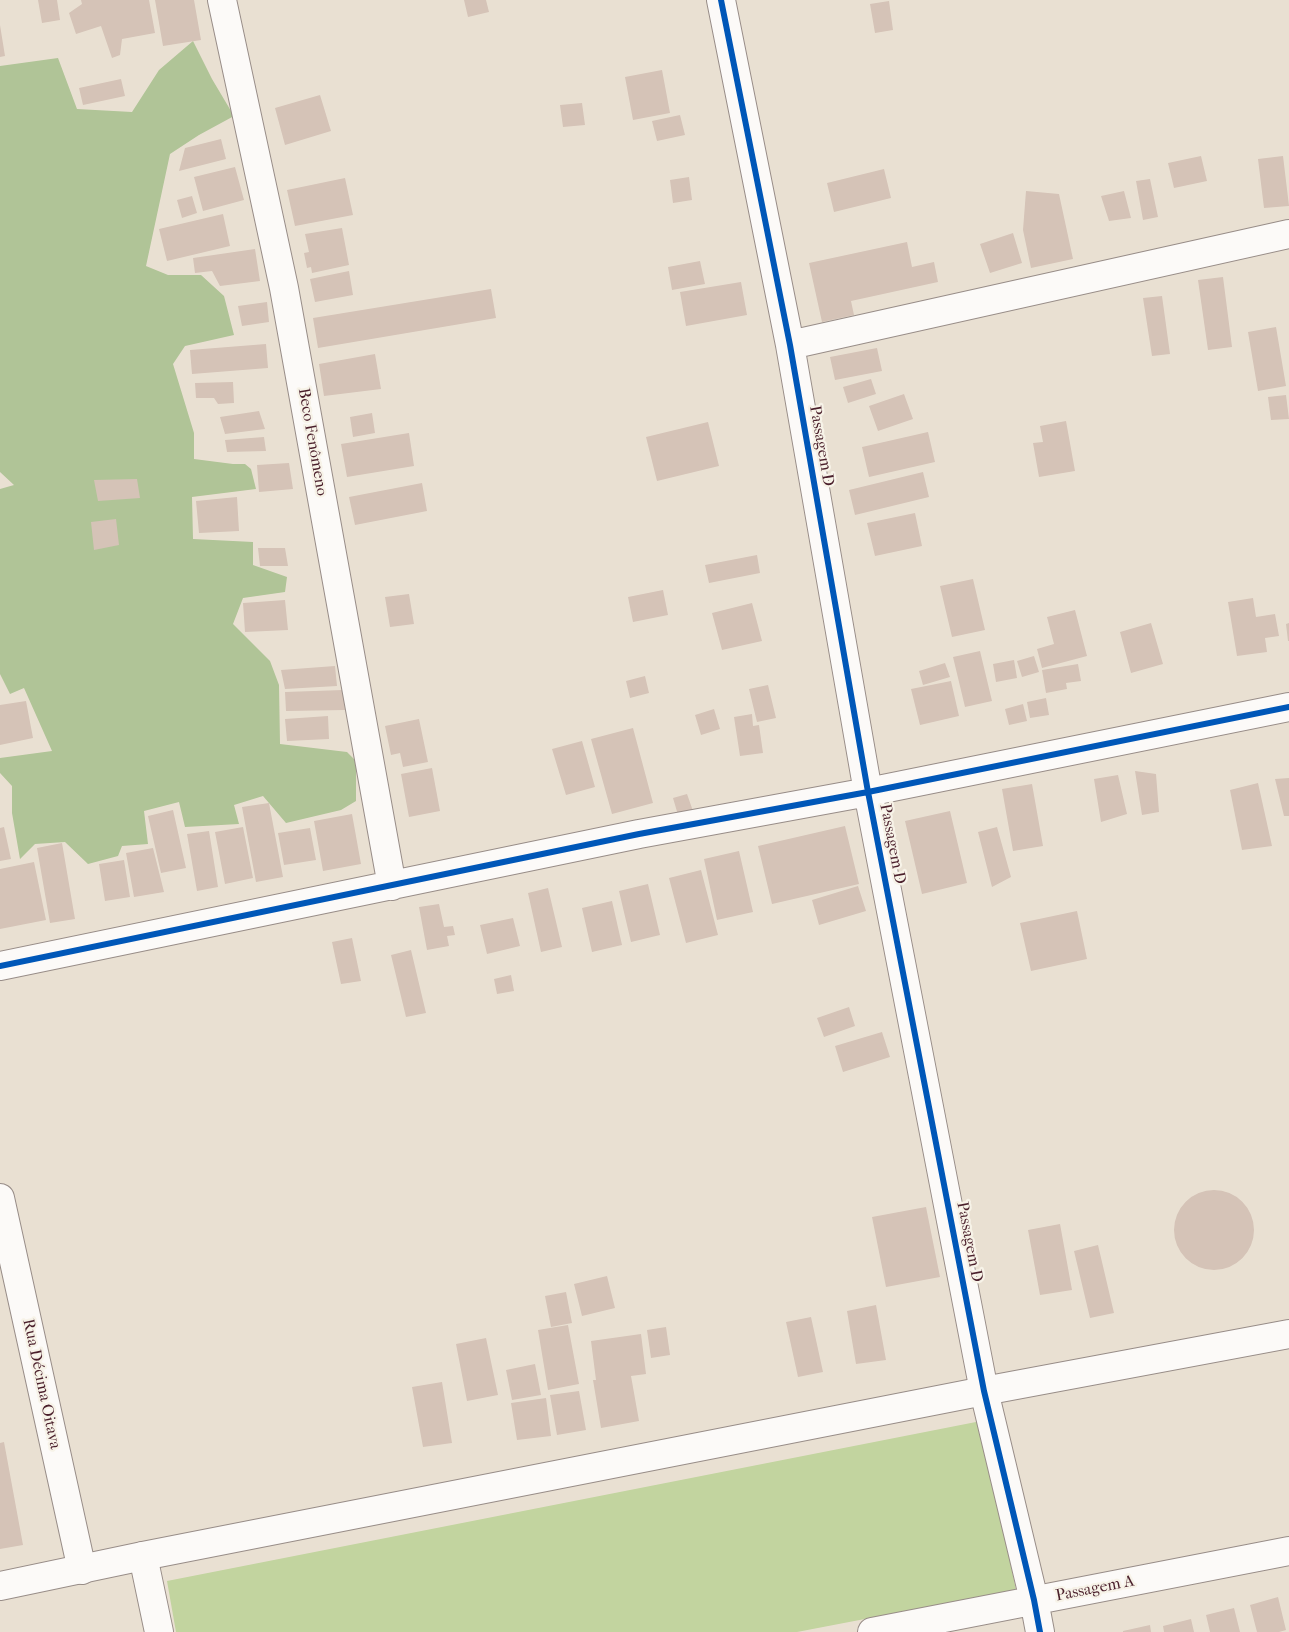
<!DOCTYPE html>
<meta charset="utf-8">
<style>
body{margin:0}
canvas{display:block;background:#e9e0d2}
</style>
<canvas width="1289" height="1632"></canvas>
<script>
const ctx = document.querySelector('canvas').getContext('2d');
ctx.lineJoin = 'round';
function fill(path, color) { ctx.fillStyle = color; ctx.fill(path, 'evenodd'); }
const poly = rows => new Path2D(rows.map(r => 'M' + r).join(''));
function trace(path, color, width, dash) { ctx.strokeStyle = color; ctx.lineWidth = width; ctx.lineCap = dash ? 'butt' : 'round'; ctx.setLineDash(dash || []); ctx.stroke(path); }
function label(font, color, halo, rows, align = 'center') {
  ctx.font = font + ' "IM FELL French Canon",serif'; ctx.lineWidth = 4.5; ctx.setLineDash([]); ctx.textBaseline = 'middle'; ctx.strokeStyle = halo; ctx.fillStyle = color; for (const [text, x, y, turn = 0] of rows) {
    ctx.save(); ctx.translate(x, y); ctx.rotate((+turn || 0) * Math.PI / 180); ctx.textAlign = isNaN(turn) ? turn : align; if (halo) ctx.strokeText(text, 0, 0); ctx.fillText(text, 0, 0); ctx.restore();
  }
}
fill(poly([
 [981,1421,1016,1590,797,1632,176,1632,167,1581]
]), '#c2d49f');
fill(poly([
 [193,41,212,79,234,116,199,135,170,154,146,266,168,275,201,275,224,296,234,335,185,346,173,364,194,433,194,459,233,464,245,464,251,469,256,489,192,497,193,539,253,542,253,565,287,577,285,592,243,598,233,624,270,661,279,685,280,744,347,752,356,761,356,801,341,810,286,823,263,796,234,805,239,824,185,827,179,802,144,811,148,844,122,846,118,856,88,864,65,842,35,844,20,859,12,813,12,786,0,773,0,758,52,751,24,688,10,694,0,674,0,489,14,485,0,472,0,66,58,58,77,109,132,112,159,70]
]), '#b0c497');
fill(poly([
 [38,0,57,0,60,20,42,23],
 [81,0,149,0,155,33,122,39,120,55,112,58,101,26,76,34,69,13,82,4],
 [155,0,194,0,201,40,163,46],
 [464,0,486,0,489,12,468,17],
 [889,1,893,30,875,33,870,4],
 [0,25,5,56,0,57],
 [662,70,670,113,633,120,625,77],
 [121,79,125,96,83,105,79,88],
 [320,95,331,131,285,145,275,108],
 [582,103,585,125,563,127,560,105],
 [680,115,685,135,657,141,652,121],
 [221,139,226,159,179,171,185,148],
 [1201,156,1207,181,1174,188,1168,163],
 [1283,156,1289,206,1264,208,1258,159],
 [235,167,244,200,203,211,194,177],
 [884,169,891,198,834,212,827,183],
 [689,177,692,200,673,203,670,180],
 [345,178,353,215,295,226,287,190],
 [1150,179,1158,217,1143,220,1136,181],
 [1026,191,1059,194,1073,259,1031,268,1023,230],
 [1124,191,1131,218,1109,221,1101,196],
 [192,196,197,213,182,218,177,200],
 [223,214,230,246,167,261,159,229],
 [342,228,349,265,312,273,311,267,307,268,304,253,309,252,305,234],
 [1013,233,1022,263,990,273,980,244],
 [907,242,912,267,934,262,938,282,851,301,854,315,822,322,809,263],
 [255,249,260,281,220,286,212,271,195,273,193,258],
 [700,261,705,284,672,290,668,267],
 [349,271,353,295,315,302,310,279],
 [1223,277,1232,347,1208,350,1198,280],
 [741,282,747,315,686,326,680,292],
 [491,289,496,318,318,348,313,318],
 [1162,296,1170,354,1152,356,1143,298],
 [267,302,269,322,242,326,238,306],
 [1276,327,1286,386,1258,391,1248,332],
 [266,344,268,368,192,374,190,350],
 [877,348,882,371,835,380,830,357],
 [375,354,381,389,324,396,319,364],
 [871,379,876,394,848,403,843,387],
 [233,382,234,403,218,404,214,398,196,398,195,383],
 [904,394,913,419,878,431,869,406],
 [1286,395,1289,419,1271,420,1268,397],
 [259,411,265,429,225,434,220,417],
 [372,413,375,433,353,437,350,417],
 [1066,421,1075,471,1039,477,1033,443,1043,442,1040,426],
 [708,422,719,466,657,481,646,437],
 [928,432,935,462,869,477,862,447],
 [409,433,414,466,347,477,341,444],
 [264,437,266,451,227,452,225,440],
 [289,463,293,489,259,492,257,465],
 [923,472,929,497,855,515,849,490],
 [137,479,140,498,98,501,94,480],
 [422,483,427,511,355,525,349,497],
 [237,497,239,531,199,533,196,501],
 [915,513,922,546,875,556,867,523],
 [116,519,119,545,94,550,91,522],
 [258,548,285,548,288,566,260,566],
 [757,555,760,573,709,583,705,565],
 [973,579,985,630,952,637,940,586],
 [663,590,668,615,633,622,628,597],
 [409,594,414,624,390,627,385,597],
 [1253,598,1256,617,1275,614,1279,636,1265,638,1267,652,1237,656,1228,602],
 [285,600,288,630,245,632,243,603],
 [752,603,762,641,722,650,712,613],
 [1075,610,1087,656,1042,668,1037,649,1054,644,1047,617],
 [1151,623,1163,664,1131,673,1120,632],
 [1289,623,1289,641,1288,641,1286,624],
 [980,651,992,701,965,707,953,657],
 [1034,656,1039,672,1022,677,1017,661],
 [1014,660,1017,678,996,682,993,664],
 [945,663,950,677,923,685,919,671],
 [1078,664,1081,681,1066,683,1067,689,1046,693,1042,670],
 [335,666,337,686,285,689,281,670],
 [645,676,649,693,630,698,626,681],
 [951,681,959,716,920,725,911,689],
 [768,685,776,718,757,722,749,689],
 [343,690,345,710,286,711,285,692],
 [1046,698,1049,715,1030,718,1027,702],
 [26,701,33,738,0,745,0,705],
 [1023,704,1027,721,1009,725,1005,709],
 [714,709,720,729,701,735,695,715],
 [752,714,753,726,759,725,763,753,740,756,734,717],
 [328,716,329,739,287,741,285,719],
 [419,719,428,762,403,767,400,753,391,755,385,726],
 [633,728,653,803,612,814,591,739],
 [582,741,595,787,566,795,552,749],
 [432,768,440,811,409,817,401,774],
 [1135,771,1156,774,1159,812,1142,815],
 [1118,775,1127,814,1101,822,1094,779],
 [1289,778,1289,816,1284,816,1275,779],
 [1258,783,1272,846,1242,850,1230,790],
 [1032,784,1043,846,1013,851,1002,789],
 [687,794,693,811,678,815,673,798],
 [269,803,283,877,256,882,242,807],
 [173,810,186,868,161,873,148,816],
 [950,811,967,883,922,894,905,821],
 [352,814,361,864,323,871,314,821],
 [845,826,859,884,772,904,758,846],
 [4,827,11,859,0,861,0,828],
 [243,827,253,878,225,884,215,832],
 [997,827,1011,877,992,887,978,832],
 [310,828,316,860,284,865,278,833],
 [209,831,218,887,197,891,187,834],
 [62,843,75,919,50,923,37,848],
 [153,848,164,892,134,897,126,853],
 [739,851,753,912,717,920,704,859],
 [124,860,130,897,105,901,99,864],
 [34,862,46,920,0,929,0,869],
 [701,870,718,935,686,943,669,878],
 [648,884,660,935,631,942,619,891],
 [858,886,866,911,819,925,812,900],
 [548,888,562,947,541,952,528,893],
 [612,901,622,945,592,952,582,908],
 [439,904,444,927,453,926,455,935,447,936,449,946,427,950,419,907],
 [1077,911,1087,959,1031,971,1020,923],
 [513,918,520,946,487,954,480,925],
 [352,938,361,981,341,984,332,942],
 [411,950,426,1013,406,1017,391,955],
 [511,975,514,991,497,994,494,979],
 [849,1007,855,1026,824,1037,817,1018],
 [882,1032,890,1057,843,1072,835,1046],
 '1174 1230a40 40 0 1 1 80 0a40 40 0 1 1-80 0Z',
 [926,1207,940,1277,886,1287,872,1217],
 [1060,1224,1072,1290,1040,1295,1028,1230],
 [1098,1245,1114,1313,1090,1318,1074,1251],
 [607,1276,615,1308,582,1316,574,1284],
 [566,1292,572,1323,551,1327,545,1296],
 [876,1305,886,1360,856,1364,847,1311],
 [811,1317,823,1372,798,1377,786,1322],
 [568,1325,579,1384,548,1390,538,1330],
 [666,1327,670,1355,651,1358,647,1330],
 [641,1334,646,1374,631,1376,639,1421,601,1428,593,1380,596,1380,591,1341],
 [486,1338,498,1395,467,1401,456,1344],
 [535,1364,541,1395,512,1400,506,1370],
 [442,1382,452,1443,423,1447,412,1387],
 [579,1391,586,1430,557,1435,550,1395],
 [546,1398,551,1436,517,1440,511,1403],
 [4,1442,23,1545,0,1549,0,1443],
 [1278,1597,1286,1630,1279,1632,1257,1632,1250,1605],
 [1234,1608,1240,1632,1210,1632,1206,1615],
 [1191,1619,1194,1632,1164,1632,1163,1626],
 [1150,1625,1151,1632,1123,1632,1123,1631]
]), '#d5c3b7');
const street = poly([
 [222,0,284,288,392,886],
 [721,0,790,345,868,792,984,1391,1034,1600,1040,1632],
 [790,345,1289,234],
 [0,966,639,834,868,792,1289,707],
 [0,1198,82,1570],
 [143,1556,159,1632],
 [872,1632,1289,1551]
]);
const secondary = poly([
 [0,1586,143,1556,984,1391,1289,1334]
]);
trace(street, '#988d88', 30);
trace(secondary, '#988d88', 30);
trace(street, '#fcfaf8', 28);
trace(secondary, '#fcfaf8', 28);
trace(poly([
 [721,0,790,345,868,792,984,1391,1034,1600,1040,1632],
 [0,966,639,834,868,792,1289,707]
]), '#0057b8', 6);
label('16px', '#4a1f2b', '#f7f3e8', [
 ["Beco Fenômeno",312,442,80],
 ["Passagem D",821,446,80],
 ["Passagem D",892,844,79],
 ["Passagem D",969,1242,79],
 ["Rua Décima Oitava",41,1384,78],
 ["Passagem A",1095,1589,-11]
]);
</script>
